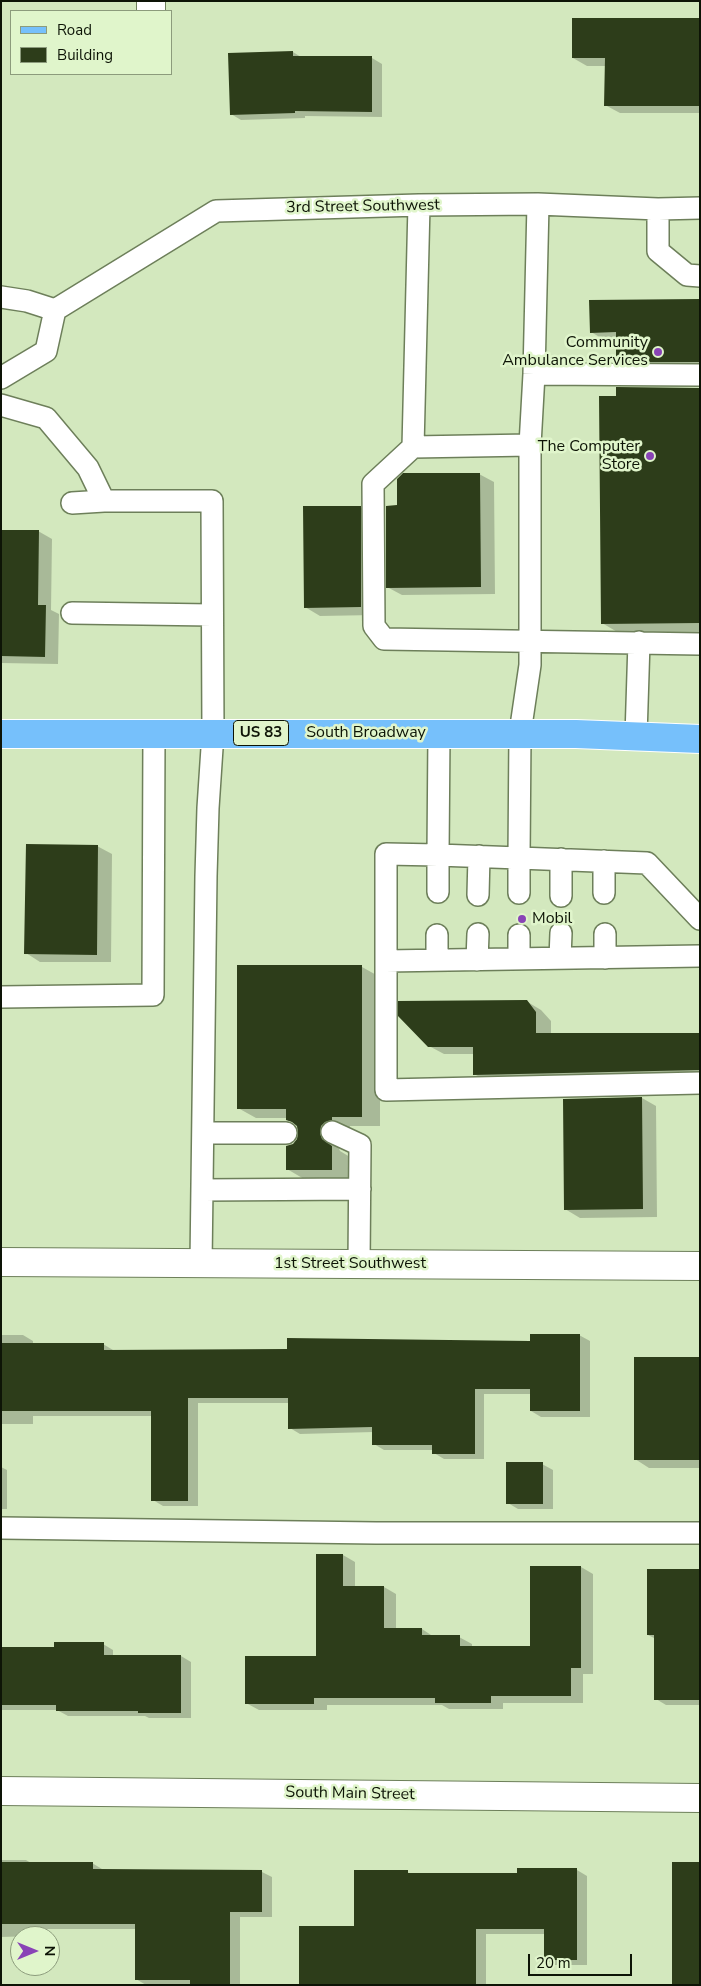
<!DOCTYPE html>
<style>
body{margin:0}
#map{position:relative;width:701px;height:1986px;overflow:hidden;background:#d3e8be;font-family:"Nunito Sans",sans-serif}
canvas{display:block}
.frame{position:absolute;inset:0;border:2px solid #0d1406;pointer-events:none}
.legend{position:absolute;left:10px;top:10px;width:162px;height:65px;box-sizing:border-box;background:#e0f5cb;border:1px solid #8c9b7c;margin:0;padding:6px 9px;list-style:none;font-size:15px;color:#0d1406}
.legend li{display:flex;align-items:center;gap:10px;height:25px}
.legend b{width:25px;border:1px solid #8c9b7c}
.north{position:absolute;left:10px;top:1926px;width:50px;height:50px;box-sizing:border-box;background:#e0f5cb;border:1px solid #8c9b7c;border-radius:50%;rotate:90deg;font-size:14px;font-weight:700;line-height:20px;text-align:center;color:#0d1406}
.north::after{content:'';display:block;margin:auto;width:18px;height:22px;background:#8943b6;clip-path:polygon(50% 0,100% 100%,50% 72%,0 100%)}
.scale{position:absolute;left:528px;top:1954px;width:104px;height:22px;box-sizing:border-box;border:2px solid #0d1406;border-top:0;padding-left:6px;font-size:15px;line-height:18px;white-space:nowrap;color:#0d1406;-webkit-text-stroke:4px #e0f5cb;paint-order:stroke}
</style>
<div id="map">
<canvas width="701" height="1986"></canvas>
<div class="frame"></div>
<ul class="legend">
<li><b style="height:6px;background:#76c0fb"></b>Road</li>
<li><b style="height:14px;background:#2d3d1a"></b>Building</li>
</ul>
<div class="north">N</div>
<div class="scale">20 m</div>
</div>
<script>
const ctx = document.querySelector('canvas').getContext('2d');
ctx.lineJoin = 'round';
function fill(path, color) { ctx.fillStyle = color; ctx.fill(path, 'evenodd'); }
const poly = rows => new Path2D(rows.map(r => 'M' + r).join(''));
function trace(path, color, width, dash) { ctx.strokeStyle = color; ctx.lineWidth = width; ctx.lineCap = dash ? 'butt' : 'round'; ctx.setLineDash(dash || []); ctx.stroke(path); }
function label(font, color, halo, rows, align = 'center') {
  ctx.font = font + ' "Nunito Sans",sans-serif'; ctx.lineWidth = 5; ctx.setLineDash([]); ctx.textBaseline = 'middle'; ctx.strokeStyle = halo; ctx.fillStyle = color; for (const [text, x, y, turn = 0] of rows) {
    ctx.save(); ctx.translate(x, y); ctx.rotate((+turn || 0) * Math.PI / 180); ctx.textAlign = isNaN(turn) ? turn : align; if (halo) ctx.strokeText(text, 0, 0); ctx.fillText(text, 0, 0); ctx.restore();
  }
}
fill(poly([
 [700,19,700,113,620,113,605,105,606,66,587,66,573,58],
 [293,52,301,57,372,58,382,64,382,117,305,116,305,118,241,120,231,114],
 [700,300,700,371,634,371,617,361,617,341,608,342,591,332],
 [700,389,700,632,619,633,602,623],
 [479,474,494,482,495,594,402,595,387,587,398,507],
 [360,507,375,515,375,615,320,616,305,607],
 [1,531,38,531,52,539,51,610,59,614,58,664,1,663],
 [97,846,112,854,111,962,40,962,26,953],
 [238,967,362,967,380,977,380,1126,350,1126,350,1130,337,1144,340,1151,350,1157,350,1179,304,1179,287,1169,292,1145,298,1140,300,1133,298,1127,287,1118,256,1118,238,1108],
 [526,1001,541,1010,551,1021,551,1035,700,1034,700,1078,489,1082,474,1074,474,1054,444,1054,429,1046],
 [642,1098,656,1106,657,1217,580,1218,565,1209],
 [1,1335,23,1335,33,1341,33,1344,103,1344,113,1350,288,1350,531,1342,579,1335,590,1341,590,1417,541,1417,531,1411,531,1394,484,1394,484,1459,444,1459,434,1453,434,1450,384,1450,374,1444,374,1432,300,1434,290,1428,289,1403,198,1403,198,1506,163,1506,153,1500,153,1416,33,1416,33,1424,1,1424],
 [699,1358,700,1468,649,1468,635,1459],
 [542,1464,553,1470,553,1509,518,1509,508,1503],
 [1,1467,7,1470,7,1509,1,1509],
 [317,1555,343,1555,355,1562,355,1587,384,1587,396,1594,396,1629,422,1629,434,1637,459,1637,472,1644,472,1647,531,1647,581,1567,593,1574,593,1674,583,1674,583,1703,503,1703,503,1709,449,1709,442,1705,327,1705,327,1710,259,1710,246,1703,317,1657],
 [700,1570,700,1705,666,1705,656,1699,656,1639,648,1635],
 [103,1644,113,1650,113,1656,181,1656,191,1662,191,1718,149,1718,145,1716,68,1716,57,1710,1,1710,1,1648,56,1648],
 [1,1860,26,1860,31,1863,92,1863,102,1869,262,1872,272,1877,272,1917,240,1917,240,1985,146,1985,136,1979,136,1929,36,1929,36,1936,1,1937],
 [577,1870,587,1876,587,1965,555,1965,545,1959,545,1934,486,1934,486,1985,300,1985,407,1872,411,1874,518,1874]
]), '#0003');
fill(poly([
 [572,18,700,18,700,106,604,106,605,58,572,58],
 [293,51,293,56,372,56,372,112,295,111,295,113,230,115,228,53],
 [700,299,700,362,616,362,616,332,590,333,589,300],
 [616,387,700,388,700,623,601,624,599,396,616,396],
 [403,473,480,473,481,587,386,588,386,506,397,505,397,479],
 [303,506,361,506,361,607,304,608],
 [1,530,39,530,38,605,46,605,45,657,1,656],
 [26,844,98,845,97,955,24,954],
 [237,965,362,965,362,1117,332,1117,332,1120,325,1122,321,1126,320,1133,322,1139,332,1146,332,1170,286,1170,286,1146,293,1144,297,1139,298,1133,297,1126,292,1122,286,1120,286,1109,237,1109],
 [527,1000,536,1012,536,1033,700,1033,700,1070,473,1075,473,1047,428,1047,398,1016,398,1001],
 [642,1097,643,1209,564,1210,563,1099],
 [530,1334,580,1334,580,1411,530,1411,530,1389,475,1389,475,1454,432,1454,432,1445,372,1445,372,1427,288,1429,288,1398,188,1398,188,1501,151,1501,151,1411,1,1411,1,1343,104,1343,104,1350,287,1349,287,1338,530,1341],
 [634,1357,699,1357,699,1460,634,1460],
 [506,1462,543,1462,543,1504,506,1504],
 [316,1554,343,1554,343,1586,384,1586,384,1628,422,1628,422,1635,460,1635,460,1646,530,1646,530,1566,581,1566,581,1668,571,1668,571,1696,491,1696,491,1703,435,1703,435,1698,314,1698,314,1704,245,1704,245,1656,316,1656],
 [647,1569,700,1569,699,1700,654,1700,654,1635,647,1635],
 [54,1642,104,1642,104,1655,181,1655,181,1713,138,1713,138,1711,56,1711,56,1705,1,1705,1,1647,54,1647],
 [1,1862,93,1862,93,1869,262,1870,262,1912,230,1912,230,1985,190,1985,190,1980,135,1980,135,1924,1,1924],
 [672,1862,700,1862,700,1985,672,1985],
 [517,1868,577,1868,577,1960,544,1960,544,1929,476,1929,476,1985,299,1985,299,1926,354,1926,354,1870,408,1870,408,1873,517,1873]
]), '#2d3d1a');
const lane = poly([
 [538,204,534,374,530,445,530,665,520,733,519,858,647,863,700,919],
 [658,209,658,251,687,275,700,276],
 [1,297,27,301,55,310],
 [55,310,216,211,419,205,538,204,658,209,700,208],
 [534,374,700,375],
 [1,378,46,351,55,310],
 [1,405,46,418,88,468,104,501],
 [530,445,413,447,373,484,374,626,384,639,700,644],
 [413,447,419,205],
 [72,503,104,501,212,501,213,733,208,808,206,876,201,1264],
 [72,613,212,615],
 [439,733,438,855,519,858,519,893],
 [636,736,639,642],
 [561,859,561,896],
 [604,861,604,893],
 [438,892,438,855,386,854,386,961,700,956],
 [478,895,479,856],
 [605,934,605,958],
 [437,935,437,960],
 [519,935,519,959],
 [560,958,561,933],
 [477,960,478,934],
 [386,961,386,1090,700,1083],
 [1,997,153,995,154,733],
 [332,1132,360,1145,359,1264],
 [203,1133,286,1133],
 [202,1190,360,1189],
 [1,1528,376,1533,700,1533]
]);
const street = poly([
 [151,11,151,1],
 [1,1262,700,1266],
 [1,1791,700,1798]
]);
const primary = poly([
 [1,734,576,734,700,739]
]);
trace(lane, '#6d7f5a', 24);
trace(street, '#6d7f5a', 30);
trace(primary, '#fff', 30);
trace(lane, '#fff', 21);
trace(street, '#fff', 28);
trace(primary, '#76c0fb', 28);
for (const [x, y, r, color] of [
 [658,352,5,"#8943b6"],
 [650,456,5,"#8943b6"],
 [522,919,5,"#8943b6"]
]) { const dot = new Path2D(); dot.arc(x, y, r, 0, 2 * Math.PI); ctx.fillStyle = color; ctx.fill(dot); trace(dot, '#e0f5cb', 2); }
for (const [x, y, w] of [
 [261,733,55]
]) { const box = new Path2D(); box.roundRect(x - w / 2, y - 12.5, w, 25, 4); ctx.fillStyle = '#e0f5cb'; ctx.fill(box); trace(box, '#0d1406', 1); }
label('bold 15px', '#0d1406', null, [
 ["US 83",261,733]
]);
label('16px', '#0d1406', '#e0f5cb', [
 ["3rd Street Southwest",363,207,-1],
 ["South Broadway",366,733],
 ["1st Street Southwest",350,1264],
 ["South Main Street",350,1794,1]
]);
label('16px', '#0d1406', '#e0f5cb', [
 ["Community",648,343],
 ["Ambulance Services",648,361],
 ["The Computer",640,447],
 ["Store",640,465],
 ["Mobil",532,919,"left"]
], 'right');
</script>
